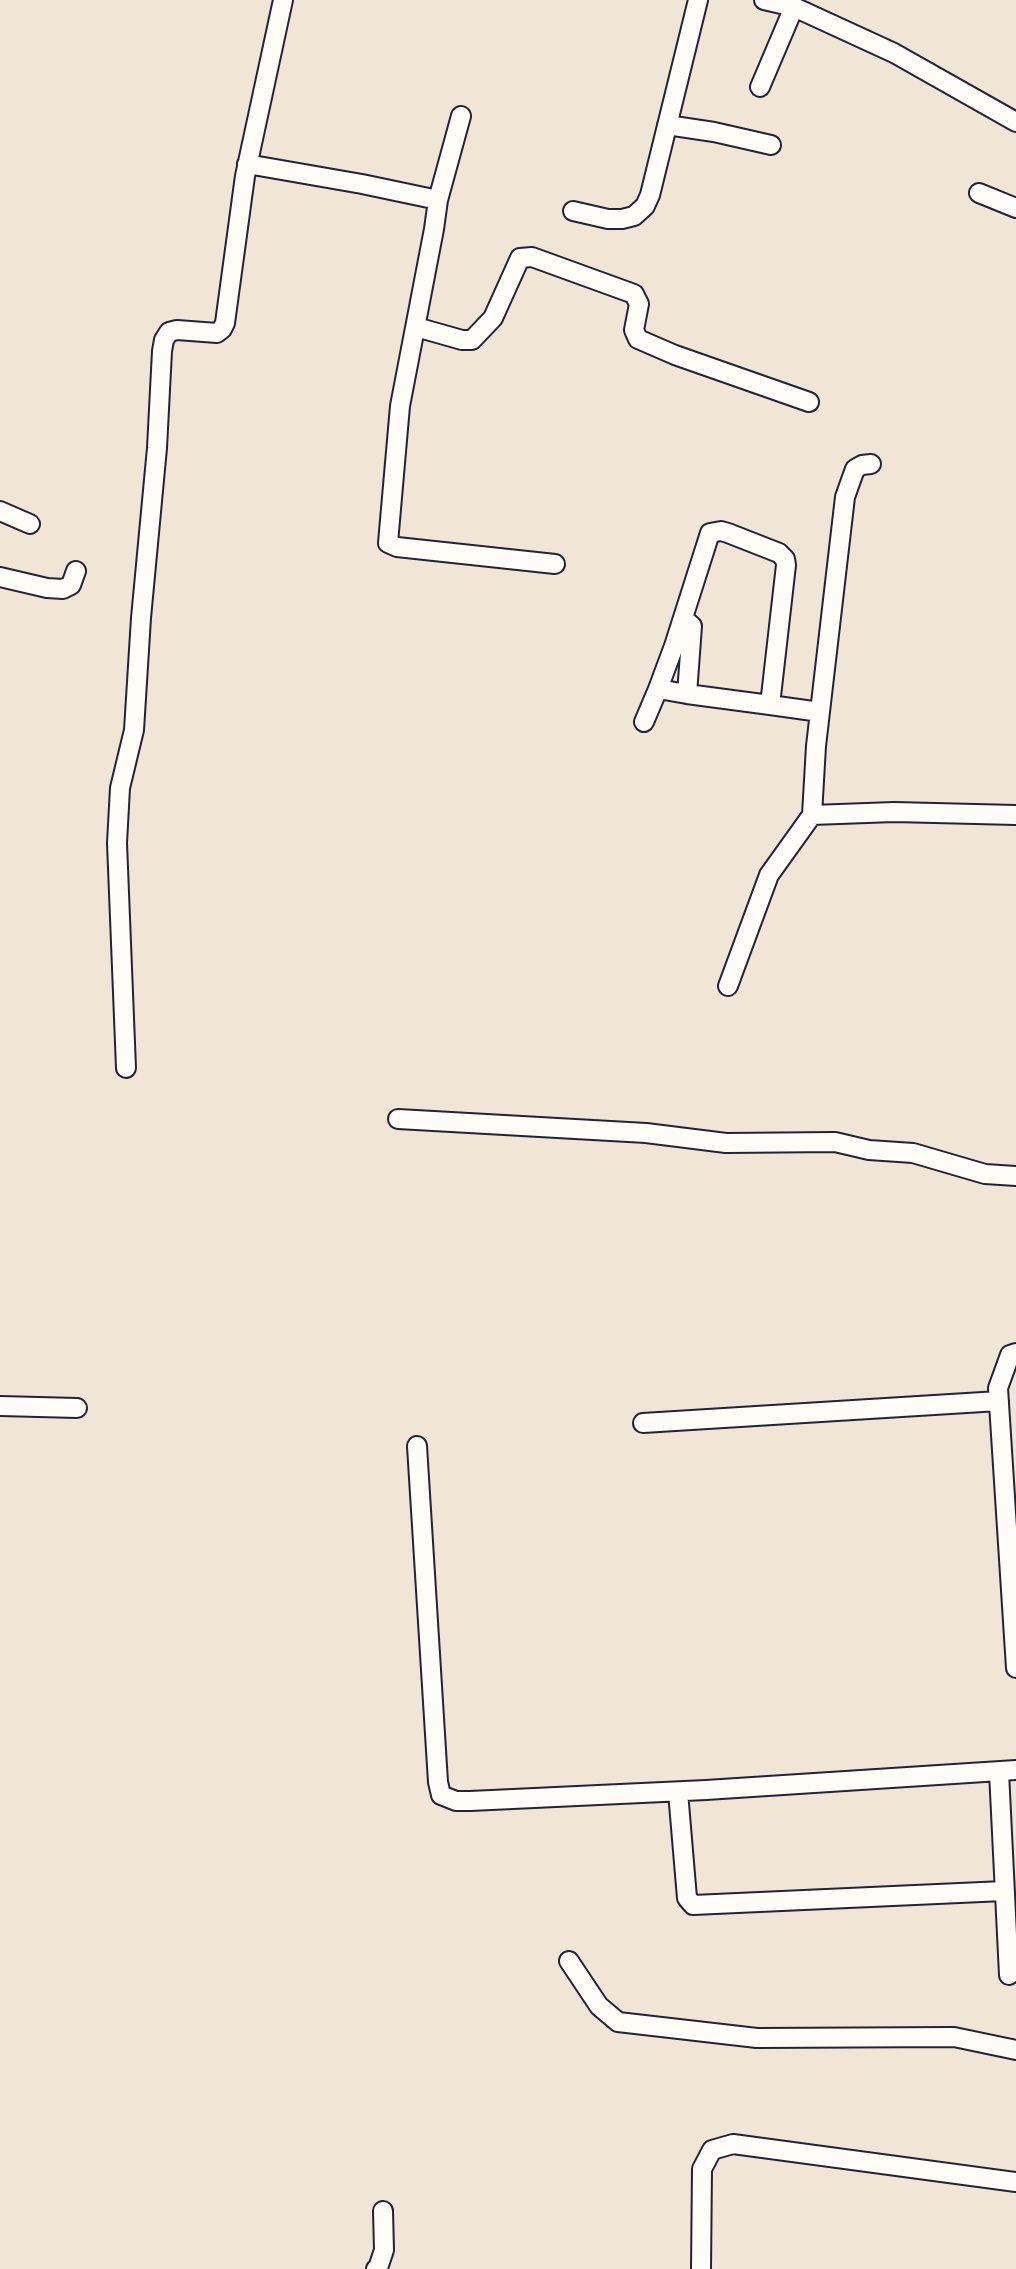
<!DOCTYPE html>
<style>
body{margin:0}
canvas{display:block;background:#f1e5d5}
</style>
<canvas width="1016" height="2269"></canvas>
<script>
const ctx = document.querySelector('canvas').getContext('2d');
ctx.lineJoin = 'round';
const poly = rows => new Path2D(rows.map(r => 'M' + r).join(''));
function trace(path, color, width, dash) { ctx.strokeStyle = color; ctx.lineWidth = width; ctx.lineCap = dash ? 'butt' : 'round'; ctx.setLineDash(dash || []); ctx.stroke(path); }
const minor = poly([
 [764,0,794,7,894,53,1016,122],
 [760,87,794,7],
 [667,125,714,132,771,145],
 [247,164,362,184,438,200,434,229,400,406,388,543,397,547,555,564],
 [979,193,1016,208],
 [438,200,461,116],
 [573,211,608,219,622,219,634,216,645,206,650,195,698,0],
 [416,327,462,340,472,340,493,318,520,258,532,257,634,294,639,304,634,330,638,339,675,355,809,402],
 [0,511,30,524],
 [0,577,47,588,63,589,71,585,76,571],
 [683,618,692,626,687,694],
 [770,705,786,565,785,559,779,553,728,533,721,531,710,533,674,646,658,689,687,694,770,705,820,712],
 [644,722,658,689],
 [812,815,894,812,1016,815],
 [728,986,769,875,812,815,816,746,845,497,855,469,862,465,871,464],
 [126,1068,117,843,120,788,134,730,141,618,157,448,162,351,164,340,169,332,177,330,217,333,222,329,225,323,245,176,283,0],
 [398,1119,646,1133,726,1143,835,1142,869,1150,913,1153,985,1174,1016,1176],
 [1016,1353,1010,1355,998,1388,1016,1668],
 [0,1406,77,1408],
 [643,1423,999,1401],
 [417,1446,438,1782,441,1795,456,1801,470,1801,706,1790,1016,1770],
 [999,1772,1009,1975],
 [678,1792,687,1898,693,1905,1004,1891],
 [569,1961,599,2006,618,2022,757,2038,954,2037,1016,2050],
 [376,2269,378,2268,384,2250,383,2211],
 [701,2269,702,2169,712,2150,733,2144,1016,2182]
]);
trace(minor, '#22223b', 22);
trace(minor, '#fdfcf7', 18);
</script>
